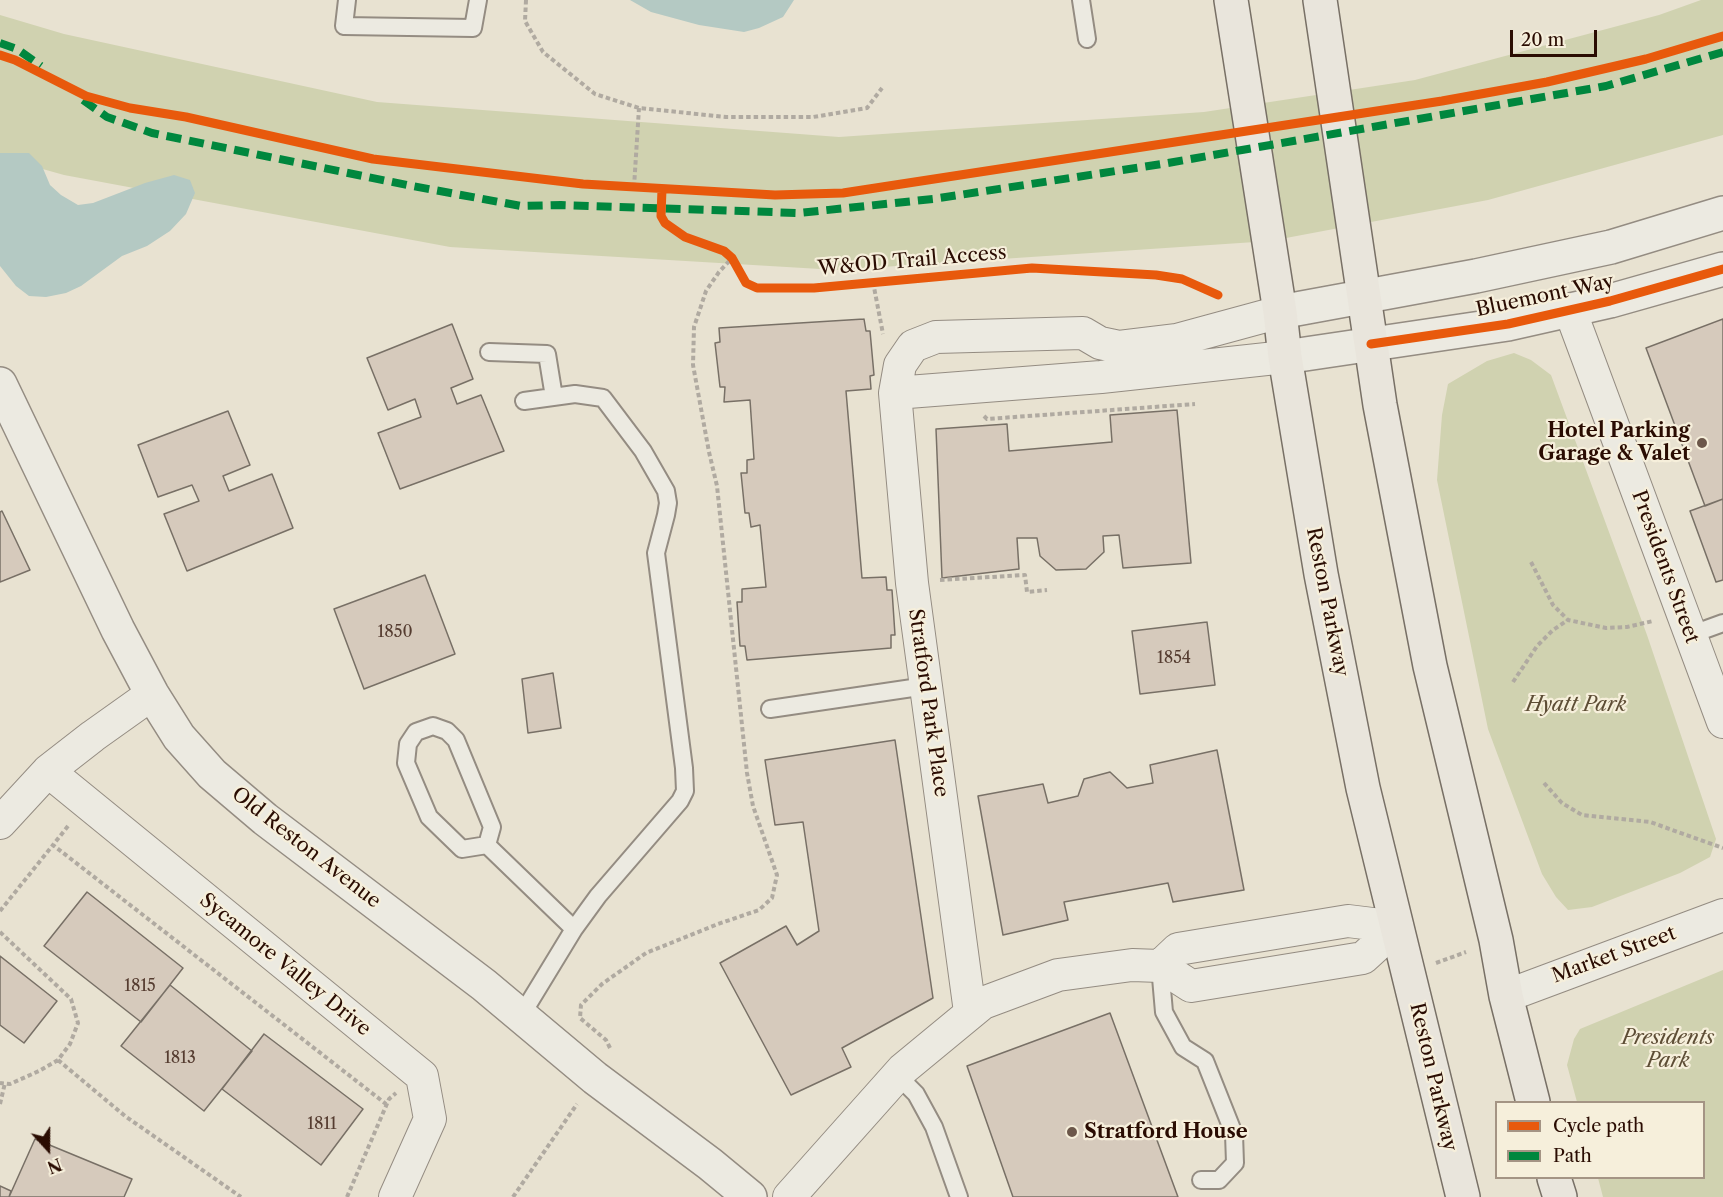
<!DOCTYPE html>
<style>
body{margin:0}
#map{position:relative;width:1723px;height:1197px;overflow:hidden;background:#e8e2d1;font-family:"Libre Caslon Text",serif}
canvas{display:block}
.legend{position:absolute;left:1495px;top:1101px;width:210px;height:78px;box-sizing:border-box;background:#f6efdb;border:2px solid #a49484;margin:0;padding:8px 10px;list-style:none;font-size:18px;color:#2a0c02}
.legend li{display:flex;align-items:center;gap:12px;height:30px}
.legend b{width:30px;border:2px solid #a49484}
.north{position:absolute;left:18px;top:1119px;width:60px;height:60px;-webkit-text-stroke:4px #f6efdb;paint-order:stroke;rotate:159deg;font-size:16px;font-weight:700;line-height:24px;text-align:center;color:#2a0c02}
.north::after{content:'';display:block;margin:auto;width:21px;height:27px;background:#2a0c02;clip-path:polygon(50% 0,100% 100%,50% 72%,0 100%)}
.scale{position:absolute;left:1510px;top:30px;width:87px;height:27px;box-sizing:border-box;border:3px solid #2a0c02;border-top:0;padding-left:8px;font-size:18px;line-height:21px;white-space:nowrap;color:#2a0c02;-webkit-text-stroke:4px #f6efdb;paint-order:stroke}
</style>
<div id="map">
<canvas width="1723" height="1197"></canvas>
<ul class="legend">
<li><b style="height:8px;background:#e8590c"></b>Cycle path</li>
<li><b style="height:8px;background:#00873e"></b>Path</li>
</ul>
<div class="north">N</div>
<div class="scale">20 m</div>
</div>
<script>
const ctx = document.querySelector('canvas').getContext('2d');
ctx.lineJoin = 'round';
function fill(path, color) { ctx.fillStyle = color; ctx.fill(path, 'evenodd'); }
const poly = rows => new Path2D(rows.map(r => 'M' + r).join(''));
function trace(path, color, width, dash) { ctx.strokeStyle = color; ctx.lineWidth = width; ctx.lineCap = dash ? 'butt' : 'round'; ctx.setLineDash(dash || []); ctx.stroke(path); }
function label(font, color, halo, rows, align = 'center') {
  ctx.font = font + ' "Libre Caslon Text",serif'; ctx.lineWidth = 4.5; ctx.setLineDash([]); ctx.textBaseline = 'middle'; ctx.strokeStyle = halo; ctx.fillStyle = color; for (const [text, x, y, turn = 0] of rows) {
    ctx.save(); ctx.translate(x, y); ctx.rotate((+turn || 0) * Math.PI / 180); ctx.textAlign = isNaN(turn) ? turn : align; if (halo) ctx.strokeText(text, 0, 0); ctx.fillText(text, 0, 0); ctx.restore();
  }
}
fill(poly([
 [1701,0,1723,0,1723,135,1488,200,1270,241,837,270,450,247,64,175,0,157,0,15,64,34,377,102,839,137,1204,112,1415,80,1659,15],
 [1514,353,1531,360,1551,375,1647,635,1716,839,1710,857,1680,873,1592,907,1568,910,1556,897,1542,874,1488,729,1437,480,1442,415,1448,384,1487,361],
 [1723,970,1723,1197,1603,1197,1598,1178,1704,1178,1704,1102,1577,1102,1567,1065,1574,1039,1580,1029]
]), '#d0d2b0');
fill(poly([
 [630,0,794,0,783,17,759,28,744,32,699,25,651,12],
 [0,153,29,153,42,166,50,185,61,195,78,205,93,203,145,183,174,175,190,180,195,193,186,214,170,231,147,246,122,256,81,286,66,293,46,297,29,296,16,286,0,266]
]), '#b4c9c3');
const building = poly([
 [864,319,866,331,870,331,874,375,870,376,871,389,846,391,862,578,886,577,887,590,892,590,895,635,891,635,891,648,747,660,745,646,740,646,737,602,742,602,742,589,766,587,760,525,751,527,749,513,745,513,741,473,747,473,747,460,754,459,750,400,724,402,725,387,720,387,715,343,720,342,719,328,864,319],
 [1723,319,1723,499,1705,506,1646,348,1723,319],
 [452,324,473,379,451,388,457,404,481,395,504,451,400,489,378,433,421,417,415,399,388,410,367,358,452,324],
 [1177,410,1191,563,1123,568,1119,535,1103,536,1104,552,1086,569,1056,570,1040,556,1037,538,1017,538,1019,569,942,578,936,429,1007,424,1009,451,1112,442,1110,415,1177,410],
 [228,411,250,465,223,476,229,491,272,474,293,528,187,571,164,514,199,501,192,485,158,497,138,445,228,411],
 [1723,499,1723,580,1716,582,1690,511,1723,499],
 [2,511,30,570,0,582,0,512,2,511],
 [425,575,455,654,364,689,334,609,425,575],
 [1207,622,1215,685,1140,694,1132,631,1207,622],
 [553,673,561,728,528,733,522,679,553,673],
 [895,740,933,998,842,1048,851,1067,791,1095,720,963,786,926,797,945,819,931,803,822,775,825,765,760,895,740],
 [1217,750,1244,890,1173,902,1168,883,1064,902,1068,920,1003,935,978,796,1043,784,1048,803,1078,796,1084,779,1110,772,1127,788,1153,783,1150,765,1217,750],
 [87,892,183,968,141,1022,44,946,87,892],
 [0,956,57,1001,24,1043,0,1025,0,956],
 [170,985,252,1051,204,1111,121,1046,170,985],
 [1110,1013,1178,1197,1013,1197,967,1066,1110,1013],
 [264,1034,363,1109,321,1165,222,1089,264,1034],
 [35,1139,132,1179,124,1197,9,1197,35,1139],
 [0,1186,11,1191,9,1197,0,1197,0,1186]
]);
fill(building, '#d6cabc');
trace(building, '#787066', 1.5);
const service = poly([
 [347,0,344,26,473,28,478,0],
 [1081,0,1087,39],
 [489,352,547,354,554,397],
 [1690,635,1723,623],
 [770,709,926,686],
 [487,845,462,849,429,817,406,763,408,744,416,732,433,726,447,731,456,740,492,827,487,845,574,929],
 [1160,966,1164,1012,1183,1047,1205,1061,1234,1134,1235,1163,1219,1180,1201,1180],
 [521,1016,574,929,598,896,680,801,685,791,684,768,656,553,666,515,668,503,666,491,643,451,603,398,575,394,524,401],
 [898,1076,916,1094,934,1127,959,1197]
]);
const minor = poly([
 [1570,310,1723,722],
 [895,393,1101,377,1285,357],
 [48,771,93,736,152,694],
 [0,823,48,771,422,1076,430,1119,395,1197],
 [1160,966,1178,949,1348,921,1397,927],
 [1506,996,1723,915],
 [970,1012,912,583,895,393,900,365,913,346,936,337,1083,333,1100,343,1119,347,1177,340,1280,312],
 [789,1197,903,1069,983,1003,1058,975,1132,965,1160,966,1191,986,1363,958,1397,927]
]);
const tertiary = poly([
 [1280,312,1476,276,1611,247,1723,213],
 [1285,357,1508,324,1610,301,1723,269],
 [0,384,118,630,152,694,179,737,212,774,265,819,484,985,595,1078,710,1164,750,1197]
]);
const primary = poly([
 [1231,0,1280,312,1285,357,1321,574,1363,788,1463,1197],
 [1320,0,1380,405,1430,666,1496,940,1506,996,1533,1102],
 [1554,1178,1560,1197]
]);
trace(service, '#948c82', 20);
trace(minor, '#948c82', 34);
trace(tertiary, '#948c82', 36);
trace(primary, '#787066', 36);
trace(poly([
 [526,0,525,21,543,52,595,94,639,108,726,117,813,117,867,108,882,88],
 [634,187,639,108],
 [873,282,883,334],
 [984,416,987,419,1195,404],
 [1531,562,1553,605,1568,620,1606,628,1627,627,1653,621],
 [940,580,1025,575,1027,592,1047,590],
 [1513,682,1537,646,1553,630,1568,620],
 [1544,783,1562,803,1582,815,1650,822,1723,848],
 [68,826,53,845,386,1104],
 [0,911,53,845],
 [0,932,71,999,78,1023,70,1044,58,1060,39,1071,10,1084,0,1083],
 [1436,963,1466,952],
 [610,1048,606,1040,580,1018,581,1005,602,984,646,953,718,924,759,910,772,898,777,875,753,806,747,773,717,486,709,452,693,365,694,327,706,291,719,272,732,258],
 [58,1060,125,1116,241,1197],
 [0,1104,5,1083],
 [347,1197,389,1099,396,1093],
 [513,1197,577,1104]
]), '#b0aaa1', 4, [4.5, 3]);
trace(service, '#eceae1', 16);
trace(minor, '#eceae1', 32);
trace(tertiary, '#eceae1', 33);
trace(primary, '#e9e5dc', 33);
trace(poly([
 [0,43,17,49,41,66],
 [83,100,107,117,152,133,407,185,521,206,561,205,799,213,933,199,1168,163,1606,86,1723,52]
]), '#00873e', 8, [15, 8]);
trace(poly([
 [0,55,15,60,86,96,130,108,186,117,373,159,583,184,775,195,843,193,1442,101,1547,82,1646,59,1723,36],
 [662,189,661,216,665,223,685,237,724,251,732,258,746,283,757,288,814,288,1032,268,1156,275,1182,279,1218,295],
 [1371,344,1508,324,1610,301,1723,269]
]), '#e8590c', 9);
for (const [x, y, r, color] of [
 [1702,443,6,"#6c574a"],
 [1072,1132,6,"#6c574a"]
]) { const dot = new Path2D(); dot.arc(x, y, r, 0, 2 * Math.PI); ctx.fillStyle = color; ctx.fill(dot); trace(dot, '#f6efdb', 2); }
label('16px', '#553c30', null, [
 ["1850",395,632],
 ["1854",1174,658],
 ["1815",140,986],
 ["1813",180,1058],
 ["1811",322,1124]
]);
label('20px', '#2a0c02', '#f6efdb', [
 ["W&OD Trail Access",912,261,-5],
 ["Bluemont Way",1545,296,-12],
 ["Presidents Street",1665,567,70],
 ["Reston Parkway",1327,602,79],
 ["Stratford Park Place",928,703,82],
 ["Old Reston Avenue",306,848,38],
 ["Market Street",1614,955,-20],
 ["Sycamore Valley Drive",285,965,39],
 ["Reston Parkway",1433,1077,77]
]);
label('bold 20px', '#2a0c02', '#f6efdb', [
 ["Hotel Parking",1690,431],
 ["Garage & Valet",1690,454],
 ["Stratford House",1084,1132,"left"]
], 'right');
label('italic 20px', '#5d4d35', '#f6efdb', [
 ["Hyatt Park",1576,705],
 ["Presidents",1668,1038],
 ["Park",1668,1061]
]);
</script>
